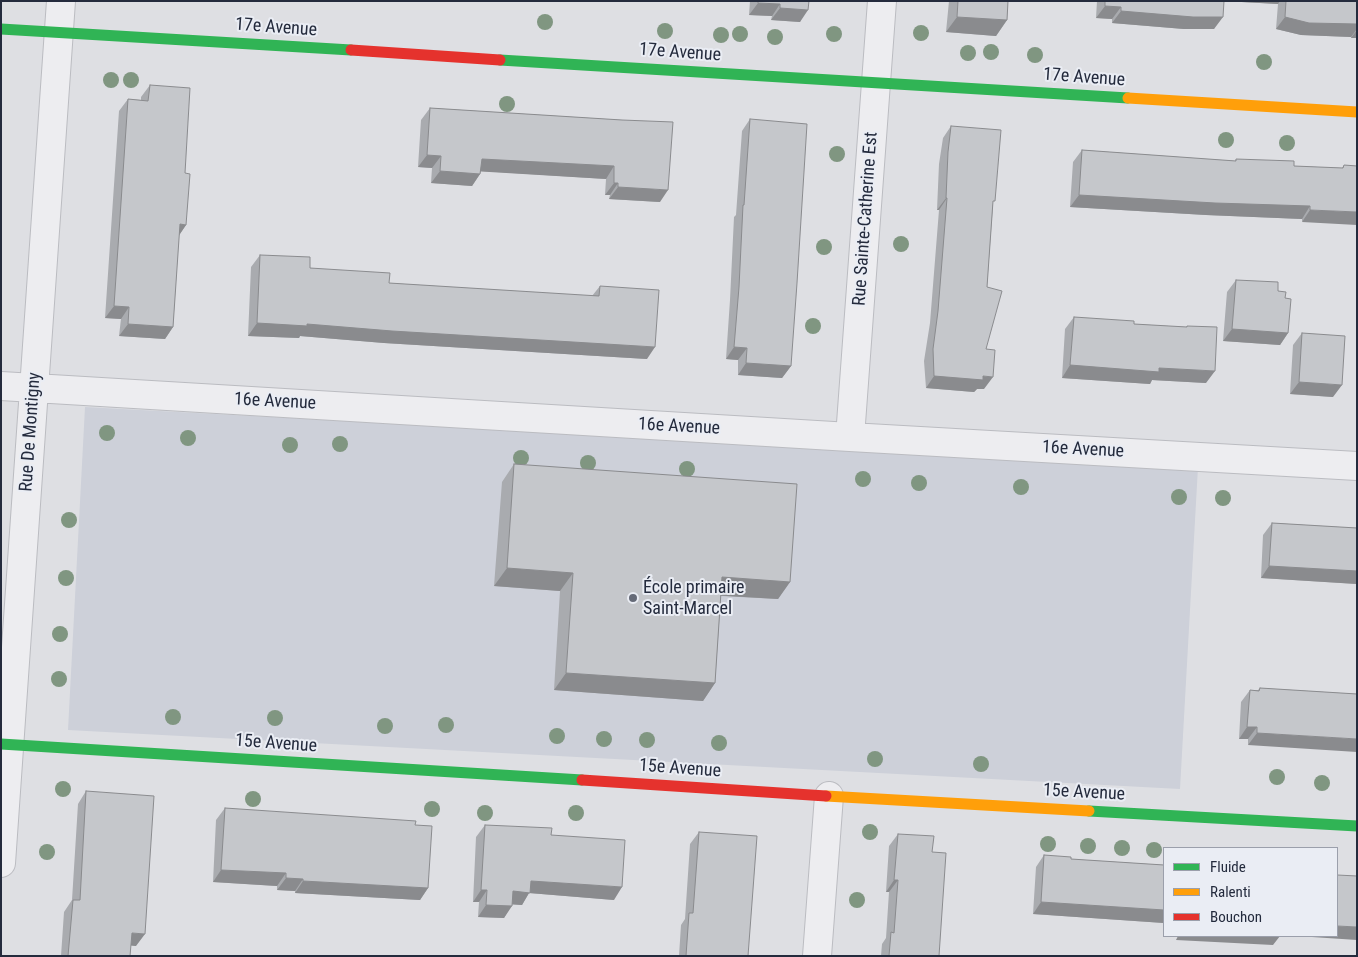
<!DOCTYPE html>
<meta charset="utf-8">
<style>
body{margin:0}
#map{position:relative;width:1358px;height:957px;overflow:hidden;background:#dedfe3;font-family:"Roboto Condensed",sans-serif}
canvas{display:block}
.frame{position:absolute;inset:0;border:2px solid #242b3d;pointer-events:none}
.legend{position:absolute;left:1163px;top:847px;width:175px;height:90px;box-sizing:border-box;background:#eaedf4;border:1px solid #9b9fab;margin:0;padding:6px 9px;list-style:none;font-size:15px;color:#242b3d}
.legend li{display:flex;align-items:center;gap:10px;height:25px}
.legend b{width:25px;border:1px solid #9b9fab}
</style>
<div id="map">
<canvas width="1358" height="957"></canvas>
<div class="frame"></div>
<ul class="legend">
<li><b style="height:6px;background:#30b455"></b>Fluide</li>
<li><b style="height:6px;background:#ff9f0a"></b>Ralenti</li>
<li><b style="height:6px;background:#e5322d"></b>Bouchon</li>
</ul>
</div>
<script>
const ctx = document.querySelector('canvas').getContext('2d');
ctx.lineJoin = 'round';
function fill(path, color) { ctx.fillStyle = color; ctx.fill(path, 'evenodd'); }
const poly = rows => new Path2D(rows.map(r => 'M' + r).join(''));
function trace(path, color, width, dash) { ctx.strokeStyle = color; ctx.lineWidth = width; ctx.lineCap = dash ? 'butt' : 'round'; ctx.setLineDash(dash || []); ctx.stroke(path); }
function label(font, color, halo, rows, align = 'center') {
  ctx.font = font + ' "Roboto Condensed",sans-serif'; ctx.lineWidth = 4; ctx.setLineDash([]); ctx.textBaseline = 'middle'; ctx.strokeStyle = halo; ctx.fillStyle = color; for (const [text, x, y, turn = 0] of rows) {
    ctx.save(); ctx.translate(x, y); ctx.rotate((+turn || 0) * Math.PI / 180); ctx.textAlign = isNaN(turn) ? turn : align; if (halo) ctx.strokeText(text, 0, 0); ctx.fillText(text, 0, 0); ctx.restore();
  }
}
fill(poly([
 [85,407,1198,467,1180,789,68,730]
]), '#cdd0d9');
const street = poly([
 [1,386,850,437,1357,466],
 [850,437,882,1],
 [1,863,61,1],
 [817,956,829,796]
]);
trace(street, '#bbbcc1', 30);
trace(street, '#ededf0', 28);
trace(poly([
 [1,29,351,50],
 [500,60,1128,98],
 [1,744,582,780],
 [1089,811,1357,826]
]), '#30b455', 11);
trace(poly([
 [1128,98,1357,112],
 [826,796,1089,811]
]), '#ff9f0a', 11);
trace(poly([
 [351,50,500,60],
 [582,780,826,796]
]), '#e5322d', 11);
ctx.fillStyle = '#809681';
for (const [x, y] of [
 [545,22],
 [665,31],
 [921,33],
 [740,34],
 [834,34],
 [721,35],
 [775,37],
 [991,52],
 [968,53],
 [1035,55],
 [1264,62],
 [111,80],
 [131,80],
 [507,104],
 [1226,140],
 [1287,143],
 [837,154],
 [901,244],
 [824,247],
 [813,326],
 [107,433],
 [188,438],
 [340,444],
 [290,445],
 [521,458],
 [588,463],
 [687,469],
 [863,479],
 [919,483],
 [1021,487],
 [1179,497],
 [1223,498],
 [69,520],
 [66,578],
 [60,634],
 [59,679],
 [173,717],
 [275,718],
 [446,725],
 [385,726],
 [557,736],
 [604,739],
 [647,740],
 [719,743],
 [875,759],
 [981,764],
 [1277,777],
 [1322,783],
 [63,789],
 [253,799],
 [432,809],
 [485,813],
 [576,813],
 [870,832],
 [1048,844],
 [1088,846],
 [1122,848],
 [1154,850],
 [47,852],
 [857,900]
]) { ctx.beginPath(); ctx.arc(x, y, 8, 0, 2 * Math.PI); ctx.fill(); }
fill(poly([
 [750,1,809,1,800,22,771,20,772,16,749,15],
 [949,1,1008,1,1007,20,996,36,946,32],
 [1097,1,1357,1,1357,38,1351,38,1351,37,1301,35,1276,29,1278,4,1224,1,1214,29,1184,29,1112,23,1112,19,1096,18],
 [150,85,185,173,186,225,179,235,173,327,165,339,119,336,121,319,105,318,119,111,128,99,141,100,141,97],
 [430,108,622,120,660,202,609,199,610,195,605,195,606,179,481,171,480,174,472,186,431,183,432,168,418,167,421,120],
 [750,119,791,366,782,378,738,375,738,360,726,359,730,300,734,217,736,215,742,131],
 [951,126,993,205,987,287,984,389,977,389,974,392,926,388,924,361,930,323,939,210,937,210,939,164,943,138],
 [1082,150,1235,161,1236,159,1294,166,1342,168,1344,165,1357,166,1302,222,1302,219,1206,215,1070,207,1073,162],
 [260,255,310,268,389,283,592,296,600,286,647,359,384,343,300,336,299,338,248,336,251,267],
 [1236,280,1278,291,1285,298,1288,333,1280,345,1223,341,1227,292],
 [1074,317,1134,324,1186,327,1187,326,1206,383,1152,380,1150,384,1062,378,1065,329],
 [1302,333,1333,397,1290,394,1293,345],
 [514,464,790,582,778,599,721,596,715,683,703,701,554,690,560,591,494,586,502,482],
 [1272,523,1357,528,1357,584,1261,578,1263,535],
 [1260,688,1357,694,1248,745,1248,739,1239,739,1241,702,1250,690,1258,690],
 [86,791,136,946,131,945,130,956,61,956,64,912,72,900,78,804],
 [225,808,415,825,428,888,420,900,295,893,295,891,277,890,277,886,213,882,216,820],
 [485,825,551,835,614,900,529,893,522,905,512,904,504,918,478,917,479,902,473,902,476,837],
 [699,832,748,956,679,956,681,925,685,919,690,844],
 [898,834,932,852,939,956,881,956,882,944,886,938,889,892,886,892,889,846],
 [1044,855,1071,859,1164,865,1164,923,1033,914,1036,867]
]), '#a9abaf');
fill(poly([
 [1223,1,1280,1,1278,4],
 [758,3,780,4,772,16,749,15],
 [1105,6,1121,7,1112,19,1096,18],
 [780,8,808,10,800,22,771,20],
 [1121,11,1223,17,1214,29,1184,29,1112,23],
 [957,17,1007,20,996,36,946,32],
 [1285,17,1357,24,1357,29,1351,37,1301,35,1276,29],
 [1357,30,1357,38,1351,38],
 [427,155,441,156,432,168,418,167],
 [482,159,614,166,606,179,473,171],
 [440,171,480,174,472,186,431,183],
 [614,183,618,183,610,195,605,195],
 [618,187,668,190,660,202,609,199],
 [1079,195,1310,206,1302,219,1206,215,1070,207],
 [946,198,947,198,939,210,937,210],
 [1310,210,1357,212,1357,225,1302,222],
 [180,224,186,225,178,237],
 [114,306,129,307,121,319,105,318],
 [257,323,307,324,655,347,647,359,384,343,300,336,299,338,248,336],
 [128,324,173,327,165,339,119,336],
 [1232,329,1288,333,1280,345,1223,341],
 [734,347,747,348,738,360,726,359],
 [746,363,791,366,782,378,738,375],
 [1070,365,1159,368,1215,371,1206,383,1152,380,1150,384,1062,378],
 [934,376,983,376,993,377,984,389,977,389,974,392,926,388],
 [1299,382,1342,385,1333,397,1290,394],
 [1269,566,1357,571,1357,584,1261,578],
 [507,568,573,573,560,591,494,586],
 [722,577,790,582,778,599,710,595],
 [566,673,715,683,703,701,554,690],
 [1247,727,1257,727,1248,739,1239,739],
 [1257,733,1357,739,1357,752,1248,745],
 [221,870,286,873,277,886,213,882],
 [286,878,303,879,295,891,277,890],
 [894,880,898,880,889,892,886,892],
 [303,881,428,888,420,900,295,893],
 [531,881,622,887,614,900,529,893,522,905,504,904,513,891],
 [481,890,487,890,479,902,473,902],
 [1041,902,1164,910,1164,923,1033,914],
 [486,905,512,906,504,918,478,917],
 [1337,926,1357,927,1357,940,1297,936,1337,936],
 [132,933,145,934,136,946,124,945],
 [1178,936,1280,936,1273,945,1176,940]
]), '#8a8b8e');
const building = poly([
 [758,1,809,1,808,10,780,8,780,4,758,3,758,1],
 [958,1,1008,1,1007,20,957,17,958,1],
 [1105,1,1224,1,1223,17,1193,17,1121,11,1121,7,1105,6,1105,1],
 [1286,1,1357,1,1357,24,1309,23,1285,17,1286,1],
 [150,85,190,88,185,173,190,174,186,225,180,224,173,327,128,324,129,307,114,306,128,99,148,101,150,85],
 [430,108,622,120,673,122,668,190,618,187,618,183,614,183,614,166,482,159,480,174,440,171,441,156,427,155,430,108],
 [750,119,807,124,797,283,791,366,746,363,747,348,734,347,739,287,743,205,744,205,750,119],
 [951,126,1001,130,995,201,993,201,987,287,1002,291,986,349,995,350,993,377,983,376,983,380,934,376,933,349,938,311,947,198,946,198,948,152,951,126],
 [1082,150,1236,161,1236,159,1294,161,1294,166,1343,168,1344,165,1357,166,1357,212,1310,210,1310,206,1215,203,1079,195,1082,150],
 [260,255,310,257,310,268,390,273,389,283,599,296,600,286,659,290,655,347,392,331,307,324,307,326,257,323,260,255],
 [1236,280,1278,282,1278,291,1286,292,1285,298,1291,299,1288,333,1232,329,1236,280],
 [1074,317,1134,321,1134,324,1187,327,1187,326,1217,327,1215,371,1159,368,1159,372,1070,365,1074,317],
 [1302,333,1345,336,1342,385,1299,382,1302,333],
 [514,464,797,484,790,582,722,577,715,683,566,673,573,573,507,568,514,464],
 [1272,523,1357,528,1357,571,1269,566,1272,523],
 [1260,688,1357,694,1357,739,1257,733,1257,727,1247,727,1250,690,1259,691,1260,688],
 [86,791,154,796,145,934,132,933,130,956,68,956,73,900,80,900,86,791],
 [225,808,416,821,415,825,432,826,428,888,303,881,303,879,286,878,286,873,221,870,225,808],
 [485,825,552,828,551,835,625,840,622,887,531,881,530,893,513,891,512,906,486,905,487,890,481,890,485,825],
 [699,832,757,836,748,956,686,956,689,913,693,913,699,832],
 [898,834,934,836,932,852,946,853,939,956,889,956,891,932,894,933,898,880,894,880,898,834],
 [1044,855,1071,857,1071,859,1164,865,1164,910,1041,902,1044,855],
 [1337,875,1357,876,1357,927,1337,926,1337,875]
]);
fill(building, '#c5c7cb');
trace(building, '#8a8b8e', 1);
for (const [x, y, r, color] of [
 [633,598,5,"#656a77"]
]) { const dot = new Path2D(); dot.arc(x, y, r, 0, 2 * Math.PI); ctx.fillStyle = color; ctx.fill(dot); trace(dot, '#eaedf4', 2); }
label('18px', '#242b3d', '#eaedf4', [
 ["17e Avenue",276,28,4],
 ["17e Avenue",680,53,4],
 ["17e Avenue",1084,78,4],
 ["Rue Sainte-Catherine Est",866,219,-86],
 ["16e Avenue",275,402,3],
 ["16e Avenue",679,427,3],
 ["Rue De Montigny",31,432,-86],
 ["16e Avenue",1083,450,3],
 ["15e Avenue",276,744,4],
 ["15e Avenue",680,769,4],
 ["15e Avenue",1084,793,3]
]);
label('18px', '#242b3d', '#eaedf4', [
 ["École primaire",643,588],
 ["Saint-Marcel",643,609]
], 'left');
</script>
